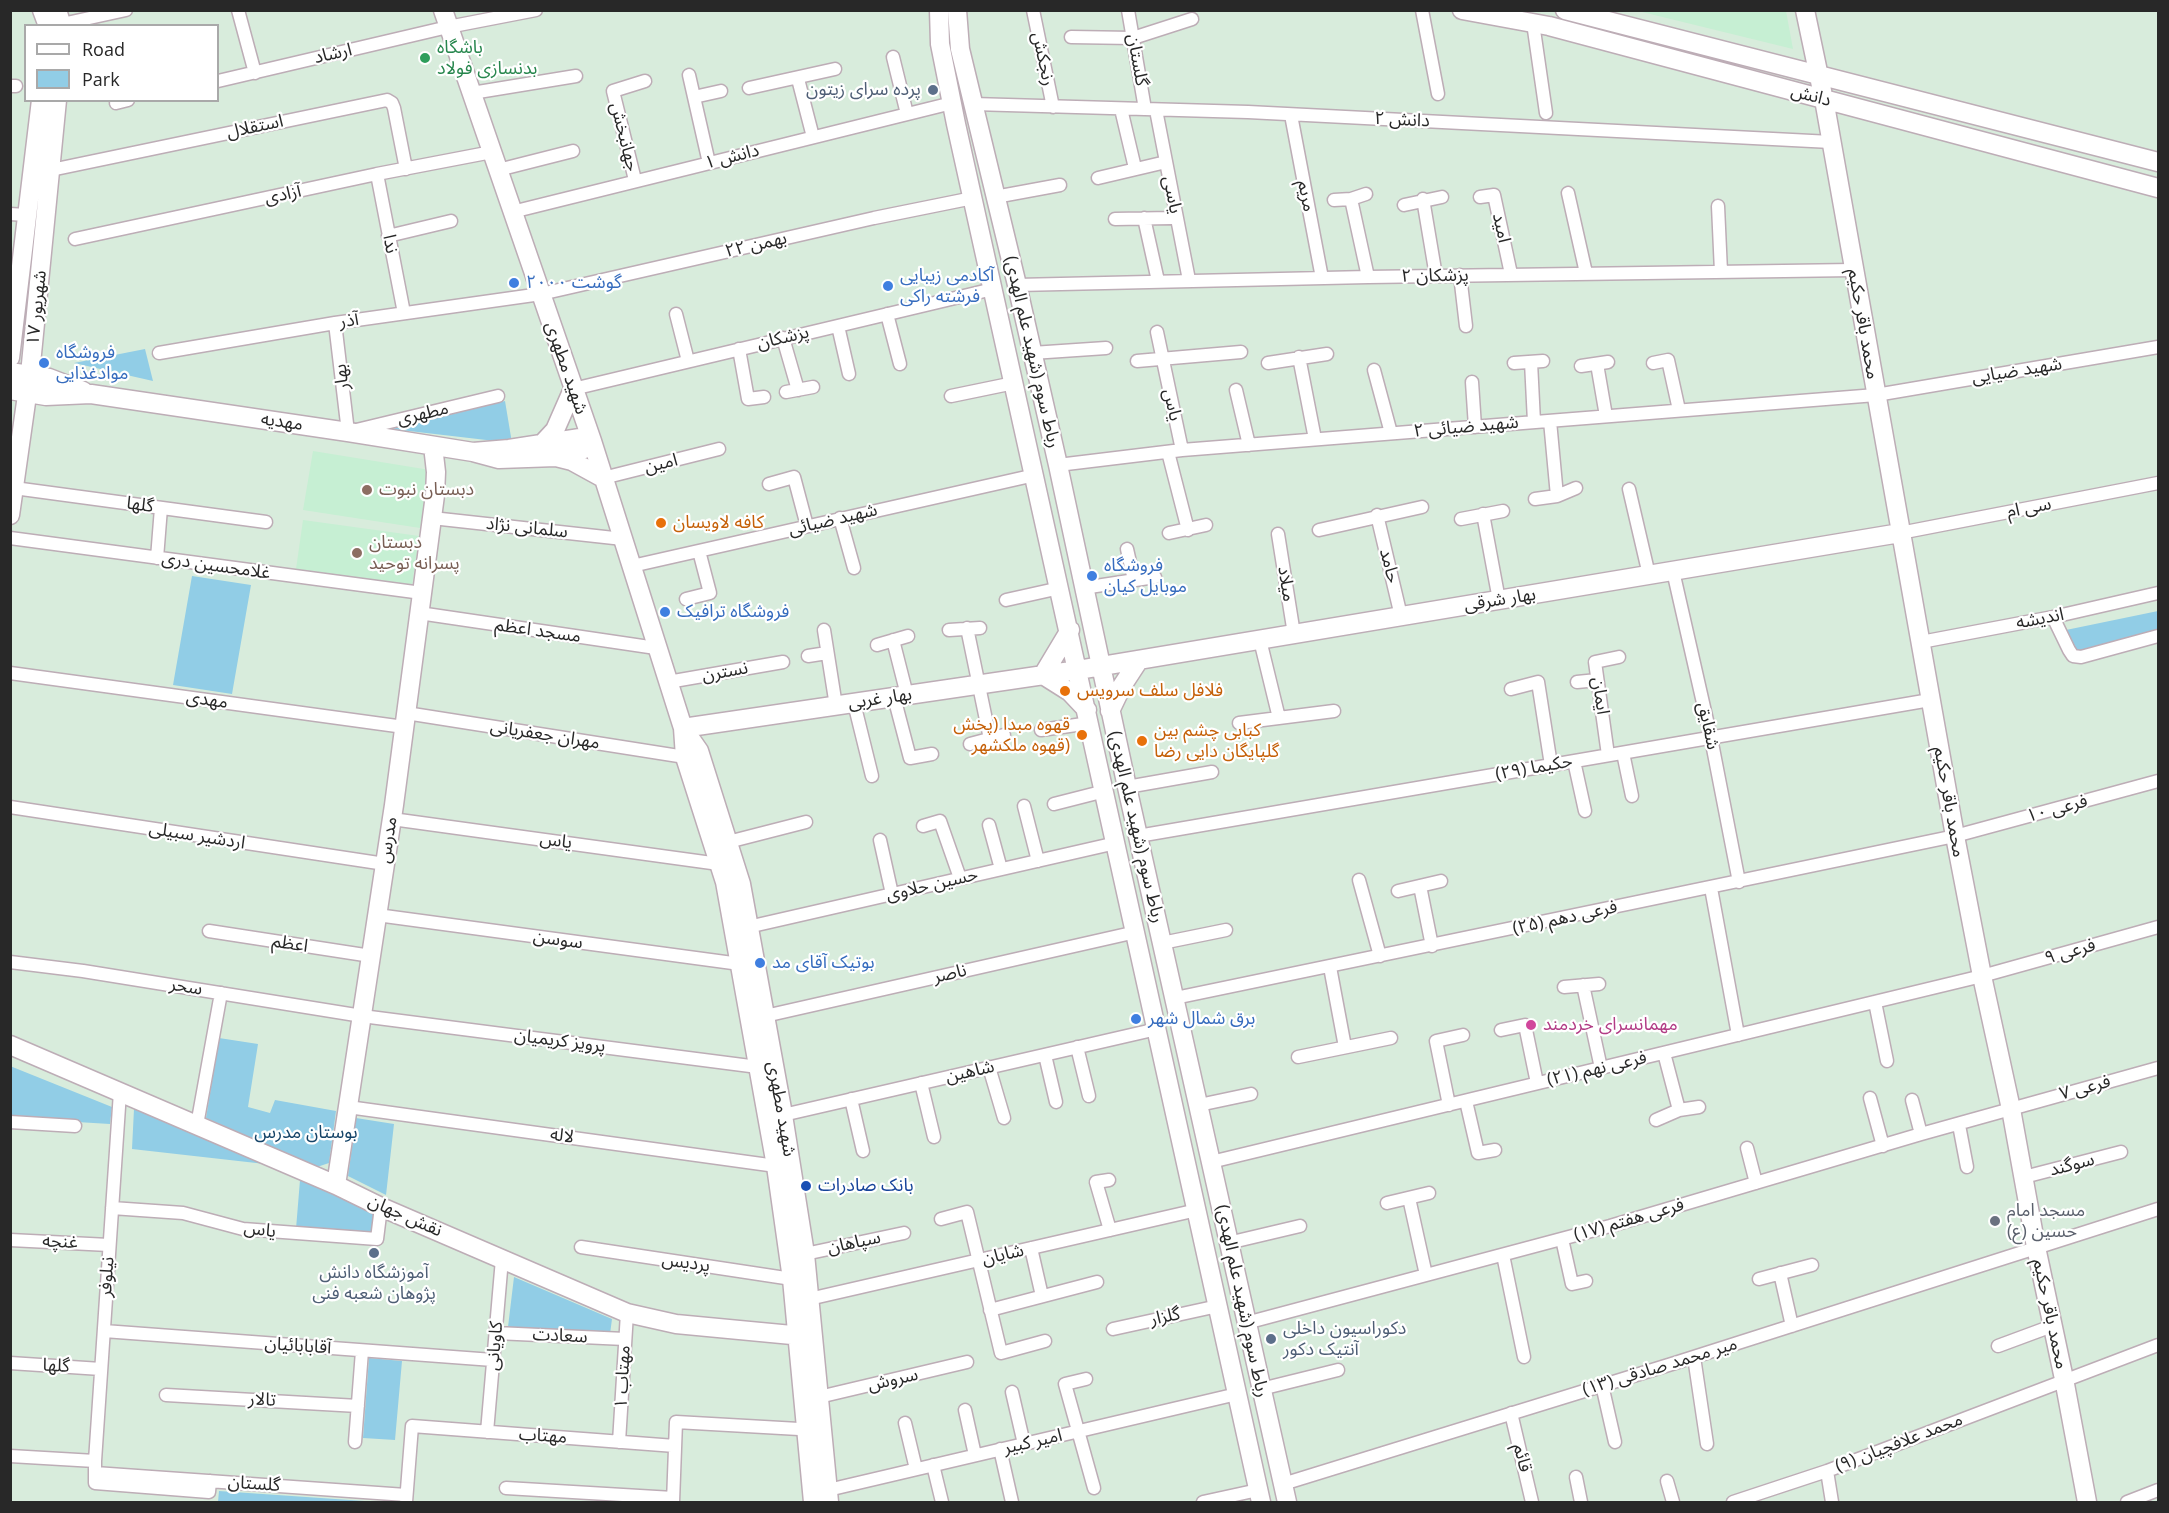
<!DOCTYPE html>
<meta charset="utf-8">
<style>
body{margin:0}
#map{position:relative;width:2169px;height:1513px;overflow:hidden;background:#d8ecdc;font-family:"Open Sans",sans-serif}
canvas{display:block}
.frame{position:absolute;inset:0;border:12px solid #282828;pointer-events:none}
.legend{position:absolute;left:24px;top:24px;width:195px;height:78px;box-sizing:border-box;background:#fff;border:2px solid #a9a9a9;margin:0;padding:8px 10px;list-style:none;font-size:18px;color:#282828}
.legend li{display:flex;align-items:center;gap:12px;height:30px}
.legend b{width:30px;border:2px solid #a9a9a9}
</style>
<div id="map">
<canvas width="2169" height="1513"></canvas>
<div class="frame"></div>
<ul class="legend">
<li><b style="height:8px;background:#fff"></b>Road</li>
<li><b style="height:16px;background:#91cde6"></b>Park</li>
</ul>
</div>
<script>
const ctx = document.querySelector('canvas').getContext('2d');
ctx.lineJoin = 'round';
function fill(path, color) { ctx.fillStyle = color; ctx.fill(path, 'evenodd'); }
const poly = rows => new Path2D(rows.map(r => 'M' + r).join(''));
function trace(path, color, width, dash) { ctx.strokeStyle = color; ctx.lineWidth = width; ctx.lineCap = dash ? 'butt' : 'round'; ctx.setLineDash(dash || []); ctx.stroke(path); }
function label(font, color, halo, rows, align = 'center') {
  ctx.font = font + ' "Open Sans","Noto Sans Arabic",sans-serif'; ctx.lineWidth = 4.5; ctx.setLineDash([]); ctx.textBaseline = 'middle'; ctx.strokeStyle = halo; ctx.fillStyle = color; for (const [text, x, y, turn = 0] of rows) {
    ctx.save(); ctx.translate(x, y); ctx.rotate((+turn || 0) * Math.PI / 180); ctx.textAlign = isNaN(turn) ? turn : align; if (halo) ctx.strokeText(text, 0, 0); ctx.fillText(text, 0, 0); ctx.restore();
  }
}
fill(poly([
 [1638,11,1786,11,1793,49],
 [313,451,430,470,420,528,303,510],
 [303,520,419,536,412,585,296,569]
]), '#c6efd3');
fill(poly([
 [145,349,153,381,74,363],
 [505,401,512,443,392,429],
 [192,576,251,585,232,694,173,685],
 [2158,611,2158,630,2074,653,2066,630],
 [219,1038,258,1044,248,1107,270,1113,275,1100,336,1111,329,1163,317,1167,206,1118],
 [10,1066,112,1107,110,1124,11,1118],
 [134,1109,265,1164,132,1149],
 [356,1118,394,1124,386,1195,348,1176],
 [300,1180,375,1213,372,1234,296,1229],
 [514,1277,612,1319,610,1334,508,1327],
 [369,1358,402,1361,395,1440,363,1438],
 [219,1491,379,1502,218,1502]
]), '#91cde6');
const street = poly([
 [238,10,255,73],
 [1033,10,1053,107],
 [1128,10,1145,109],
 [1422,10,1438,94],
 [1533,23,1546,113],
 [62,24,126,10],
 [1071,37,1133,38,1192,19],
 [893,57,907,114],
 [689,75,709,163],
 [798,79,813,137],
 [218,81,448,27,536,10],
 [10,86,16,86],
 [749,88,835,69],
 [472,93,576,76],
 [694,97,721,91],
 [116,103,128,100],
 [973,104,1248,112,1831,142],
 [1121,109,1135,168],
 [1156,110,1189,280],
 [1291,115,1322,278],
 [51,170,387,100,392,103,394,108,406,169],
 [498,170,573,151],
 [377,174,404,313],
 [1098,178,1166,162],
 [635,180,613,91,645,81],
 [1568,193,1586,273],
 [995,197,1060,185],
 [1480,197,1494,195,1511,274],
 [1351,199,1368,277],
 [1423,199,1436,276],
 [1334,200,1351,199,1366,194],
 [1404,205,1442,197],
 [1718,206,1721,272],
 [512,212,952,103],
 [10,214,26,215],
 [1144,218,1158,281],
 [1115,219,1171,218],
 [388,236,451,221],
 [75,239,377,174,492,152],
 [1460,275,1466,326],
 [1017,285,1368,277,1853,270],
 [676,314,688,361],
 [887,314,900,364],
 [335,323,348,432,498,396],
 [838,326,849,374],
 [1157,332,1182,450],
 [783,338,798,390],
 [739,349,748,399,764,397],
 [159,353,335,323,541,294,874,218,973,198],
 [1032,353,1106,348],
 [1299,357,1315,439],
 [1137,361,1241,352],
 [1531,362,1534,422],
 [1268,363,1327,354],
 [1514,363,1543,361],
 [1653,363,1668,360,1679,410],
 [1597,364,1606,416],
 [1581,366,1608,362],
 [1374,370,1391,433],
 [1472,382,1475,427],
 [573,389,993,289],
 [1236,390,1249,445],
 [786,392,813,387],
 [951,396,1014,383],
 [1550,421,1557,496],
 [1168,452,1188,530],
 [1058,465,1182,450,1876,395,2158,347],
 [603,478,719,449],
 [769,484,794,477,807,526],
 [14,488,266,522],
 [1629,489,1649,575],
 [1535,499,1557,496,1576,488],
 [1483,514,1499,600],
 [1377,515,1401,616],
 [432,518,623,539],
 [840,518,854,568],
 [1461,519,1503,511],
 [1319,530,1422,507],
 [1169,533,1206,525],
 [1900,533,2158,483],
 [1278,534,1294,634],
 [10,538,422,593],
 [1127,549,1134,580],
 [157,558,161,508],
 [632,566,1035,475],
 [1673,571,1711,738,1739,882],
 [1083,588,1155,577],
 [686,599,710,593,699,551],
 [1006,600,1060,588],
 [419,613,656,648],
 [2053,617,2069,650,2073,656,2081,657,2158,636],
 [967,628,990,739],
 [824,630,836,706],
 [949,630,980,628],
 [893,640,907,695],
 [1260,640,1279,718],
 [1921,642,2053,617,2158,593],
 [877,645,908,636],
 [808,656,827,653],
 [10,673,404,727],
 [668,682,783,662],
 [1577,682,1597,680],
 [1511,689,1538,682,1551,765],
 [894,697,910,758,932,754],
 [854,703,872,776],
 [406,713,685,757],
 [1239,723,1334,711],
 [1041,730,1090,723],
 [970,744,1004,735],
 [1623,753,1632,796],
 [1608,755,1595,662,1619,657],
 [1574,761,1585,811],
 [1127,787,1212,772],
 [1054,804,1105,791],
 [1024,806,1038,861],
 [10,807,385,864],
 [392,819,719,864],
 [989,825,1001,869],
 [923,826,940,821,960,878],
 [1138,836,1930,700],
 [880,840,892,894],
 [728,842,806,822],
 [1359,880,1380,956],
 [1420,886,1432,946],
 [1711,888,1738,1035],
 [1398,891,1441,881],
 [377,915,740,964],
 [748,927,1116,843],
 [209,931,371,956],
 [1162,943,1226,930],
 [10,962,83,971,362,1016,758,1067],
 [1330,967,1345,1047],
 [1583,985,1601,1068],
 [1564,987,1599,984],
 [1175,998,1955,836,2158,781],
 [1875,1002,1887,1061],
 [765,1016,1136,932],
 [1501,1030,1525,1025,1537,1083],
 [1077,1047,1089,1096],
 [1664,1053,1679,1110],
 [1045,1055,1056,1102],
 [1298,1057,1391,1038],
 [989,1067,1004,1118],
 [921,1083,934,1137],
 [1870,1098,1883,1146],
 [851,1099,863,1151],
 [1912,1100,1921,1134],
 [1466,1101,1478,1153,1495,1150],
 [1199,1105,1251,1094],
 [1449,1105,1436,1041,1463,1035],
 [348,1107,776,1166],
 [783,1115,1157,1029],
 [1656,1120,1679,1110,1699,1107],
 [10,1122,75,1126],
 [197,1125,221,993],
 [1959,1125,1967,1167],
 [1747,1148,1756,1183],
 [1211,1162,1982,976,2158,927],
 [2024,1177,2121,1152],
 [1109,1180,1096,1182,1110,1230],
 [1409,1198,1426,1275],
 [1387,1203,1429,1193],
 [112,1208,183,1213,243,1229,377,1239,381,1207],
 [941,1219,967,1212,1001,1353,1045,1341],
 [1562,1239,1572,1284,1586,1281],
 [10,1240,109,1245],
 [1228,1243,1300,1226],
 [581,1247,792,1279],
 [1031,1248,1042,1296],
 [805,1254,904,1233],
 [1503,1255,1524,1357],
 [1780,1273,1792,1326],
 [1759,1279,1812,1265],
 [809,1299,1197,1210],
 [990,1310,1097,1282],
 [1246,1323,1610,1226,1921,1134,2158,1068],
 [1113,1329,1218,1306],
 [104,1331,493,1360],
 [496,1333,625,1339],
 [1998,1346,2052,1326],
 [1694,1357,1707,1444],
 [10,1363,101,1369],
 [1086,1379,1065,1384,1094,1488],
 [1602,1385,1615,1442],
 [1261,1389,1338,1370],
 [1012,1392,1024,1444],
 [166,1395,358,1406],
 [819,1397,967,1362],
 [965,1410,975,1455],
 [1511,1413,1532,1502],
 [905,1423,916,1469],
 [487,1432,502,1259],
 [355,1442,362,1351],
 [619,1442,627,1313],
 [1000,1449,1012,1502],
 [10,1456,95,1461,95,1483,209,1492,210,1481],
 [95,1461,120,1092],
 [933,1465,942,1502],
 [1827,1471,1832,1502],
 [95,1473,406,1495],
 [1576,1477,1581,1502],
 [1667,1481,1673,1502],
 [1283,1484,1675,1363,2158,1209],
 [506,1488,673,1498],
 [828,1490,1237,1394],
 [406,1502,412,1426,675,1446],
 [673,1502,676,1422,799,1429],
 [1203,1502,1258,1490],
 [1733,1502,1827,1471,2158,1345],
 [2127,1502,2158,1490]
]);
const secondary = poly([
 [42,10,48,26],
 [57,10,62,26],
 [443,10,592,441,683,728,685,757,725,882,776,1166,792,1279,813,1502],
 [939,10,940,44,956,124,1261,1502],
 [957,10,960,49,1017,285,1058,465,1127,787,1287,1502],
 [1462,10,1549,26,2158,188],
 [1565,10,2158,162],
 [1805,10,1825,105,1955,836,1982,976,2011,1109,2036,1247,2064,1379,2087,1502],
 [10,358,41,100],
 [10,372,49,378,83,391],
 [10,390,46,396,91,394,348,432,473,452,499,459,556,457,584,449,592,441,580,438,509,449,473,452],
 [542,444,555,430,573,389],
 [556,457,572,461,603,478],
 [10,515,30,374,57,100],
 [1070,630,1043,675,1070,692,1087,710],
 [1110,711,1122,686,1139,660],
 [683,728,1078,670,1900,533],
 [683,728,699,751,741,884,782,1109,805,1254,829,1502],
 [10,1045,336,1185,381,1207,627,1313,676,1324,813,1337],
 [336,1185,394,805,435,495,436,472,433,446]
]);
trace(street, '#bdadb6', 15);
trace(secondary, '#bdadb6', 21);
trace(street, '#fff', 12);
trace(secondary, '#fff', 18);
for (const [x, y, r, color] of [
 [425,58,6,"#2e9e5b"],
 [933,90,6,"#5c6f8a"],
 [514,283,6,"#3f7fe0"],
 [888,286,6,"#3f7fe0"],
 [44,363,6,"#3f7fe0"],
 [367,490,6,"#8d6e63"],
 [661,523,6,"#e8710a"],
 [357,553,6,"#8d6e63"],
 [1092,576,6,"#3f7fe0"],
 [665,612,6,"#3f7fe0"],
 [1065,691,6,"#e8710a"],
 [1082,735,6,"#e8710a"],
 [1142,741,6,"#e8710a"],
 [760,963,6,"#3f7fe0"],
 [1136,1019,6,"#3f7fe0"],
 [1531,1025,6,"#d1479c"],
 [806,1186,6,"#1a4fb4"],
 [1995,1221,6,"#6b7280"],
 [374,1253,6,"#5c6f8a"],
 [1271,1339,6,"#5c6f8a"]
]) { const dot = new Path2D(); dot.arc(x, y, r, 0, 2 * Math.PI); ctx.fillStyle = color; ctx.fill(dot); trace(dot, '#fff', 2); }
label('18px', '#27864d', '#fff', [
 ["باشگاه",437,48],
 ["بدنسازی فولاد",437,69]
], 'left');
label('18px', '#282828', '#fff', [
 ["ارشاد",333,54,-13],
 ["رنجکش",1043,59,78],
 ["گلستان",1137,60,80],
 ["دانش",1811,96,15],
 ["دانش ۲",1402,120,3],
 ["استقلال",255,127,-12],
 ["جهانبخش",624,137,76],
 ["دانش ۱",732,157,-14],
 ["آزادی",283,195,-12],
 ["یاسی",1172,195,79],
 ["مریم",1306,196,79],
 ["امید",1501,228,78],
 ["ندا",390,244,79],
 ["۲۲ بهمن",756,245,-13],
 ["پزشکان ۲",1435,276,-1],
 ["۱۷ شهریور",37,308,-84],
 ["آذر",349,321,-8],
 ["محمد باقر حکیم",1863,324,80],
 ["پزشکان",783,338,-13],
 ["رباط سوم (شهید علم الهدی)",1032,352,77],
 ["شهید مطهری",566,368,71],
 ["شهید ضیایی",2017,371,-9],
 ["بهار",342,377,-97],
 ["یاس",1172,405,78],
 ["مطهری",423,414,-13],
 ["مهدیه",282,422,8],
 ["شهید ضیائی ۲",1466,427,-5],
 ["امین",661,464,-14],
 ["گلها",140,505,8],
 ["سی ام",2029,508,-11],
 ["شهید ضیائی",833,520,-13],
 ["سلمانی نژاد",527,528,6],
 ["غلامحسین دری",216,566,8],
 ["حامد",1389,566,76],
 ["میلاد",1286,584,81],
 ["بهار شرقی",1500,600,-9],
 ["اندیشه",2040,619,-11],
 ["مسجد اعظم",538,631,8],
 ["نسترن",725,672,-10],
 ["ایمان",1600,696,82],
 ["بهار غربی",880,699,-8],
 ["مهدی",207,700,8],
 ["شقایق",1708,726,78],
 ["مهران جعفریانی",545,735,9],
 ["حکیما (۲۹)",1534,768,-10],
 ["محمد باقر حکیم",1949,802,80],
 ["فرعی ۱۰",2057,809,-15],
 ["رباط سوم (شهید علم الهدی)",1136,827,77],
 ["اردشیر سبیلی",197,836,9],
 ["مدرس",388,840,-81],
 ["یاس",556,841,8],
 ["حسین حلاوی",932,885,-13],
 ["فرعی دهم (۲۵)",1565,918,-12],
 ["سوسن",558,940,8],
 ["اعظم",290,944,9],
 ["فرعی ۹",2070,952,-16],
 ["ناصر",950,974,-13],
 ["سحر",186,987,9],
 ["پرویز کریمیان",560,1041,7],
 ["فرعی نهم (۲۱)",1597,1069,-13],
 ["شاهین",970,1072,-13],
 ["فرعی ۷",2085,1088,-15],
 ["شهید مطهری",781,1109,80],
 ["لاله",562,1136,8],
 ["سوگند",2072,1165,-15],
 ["نقش جهان",405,1216,24],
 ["فرعی هفتم (۱۷)",1629,1220,-16],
 ["یاس",260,1230,7],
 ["غنچه",60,1242,3],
 ["سپاهان",854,1243,-12],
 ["شایان",1003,1255,-13],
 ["پردیس",686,1263,8],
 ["نیلوفر",107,1277,-86],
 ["رباط سوم (شهید علم الهدی)",1242,1301,78],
 ["محمد باقر حکیم",2050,1314,78],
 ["گلزار",1165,1317,-12],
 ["سعادت",560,1336,3],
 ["آقابابائیان",298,1346,4],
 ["کاویانی",495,1346,-85],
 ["گلها",56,1366,3],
 ["میر محمد صادقی (۱۳)",1660,1367,-17],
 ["مهتاب ۱",623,1377,-87],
 ["سروش",893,1380,-13],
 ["تالار",262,1400,3],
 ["مهتاب",543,1436,4],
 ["امیر کبیر",1033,1442,-13],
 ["محمد علافچیان (۹)",1899,1443,-21],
 ["قائم",1522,1458,76],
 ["گلستان",254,1484,4]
]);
label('18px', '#4e5e75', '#fff', [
 ["پرده سرای زیتون",921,90],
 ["آموزشگاه دانش",374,1273,"center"],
 ["پژوهان شعبه فنی",374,1294,"center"],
 ["دکوراسیون داخلی",1283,1329,"left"],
 ["آنتیک دکور",1283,1350,"left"]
], 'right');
label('18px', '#366cbe', '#fff', [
 ["آکادمی زیبایی",900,276],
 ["فرشته راکی",900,297],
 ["گوشت ۲۰۰۰",526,283],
 ["فروشگاه",56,353],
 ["موادغذایی",56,374],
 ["فروشگاه",1104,566],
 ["موبایل کیان",1104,587],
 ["فروشگاه ترافیک",677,612],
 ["بوتیک آقای مد",772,963],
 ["برق شمال شهر",1148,1019]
], 'left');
label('18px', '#785e54', '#fff', [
 ["دبستان نبوت",379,490],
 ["دبستان",369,543],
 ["پسرانه توحید",369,564]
], 'left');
label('18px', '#c56008', '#fff', [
 ["کافه لاویسان",673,523],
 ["فلافل سلف سرویس",1077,691],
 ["قهوه مبدا (پخش",1070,725,"right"],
 ["قهوه ملکشهر)",1070,746,"right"],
 ["کبابی چشم بین",1154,731],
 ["گلپایگان دایی رضا",1154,752]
], 'left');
label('18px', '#b23c85', '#fff', [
 ["مهمانسرای خردمند",1543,1025]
], 'left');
label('18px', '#154468', '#fff', [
 ["بوستان مدرس",306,1133]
]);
label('18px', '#164399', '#fff', [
 ["بانک صادرات",818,1186]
], 'left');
label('18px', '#5b616d', '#fff', [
 ["مسجد امام",2007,1211],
 ["حسین (ع)",2007,1232]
], 'left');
</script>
